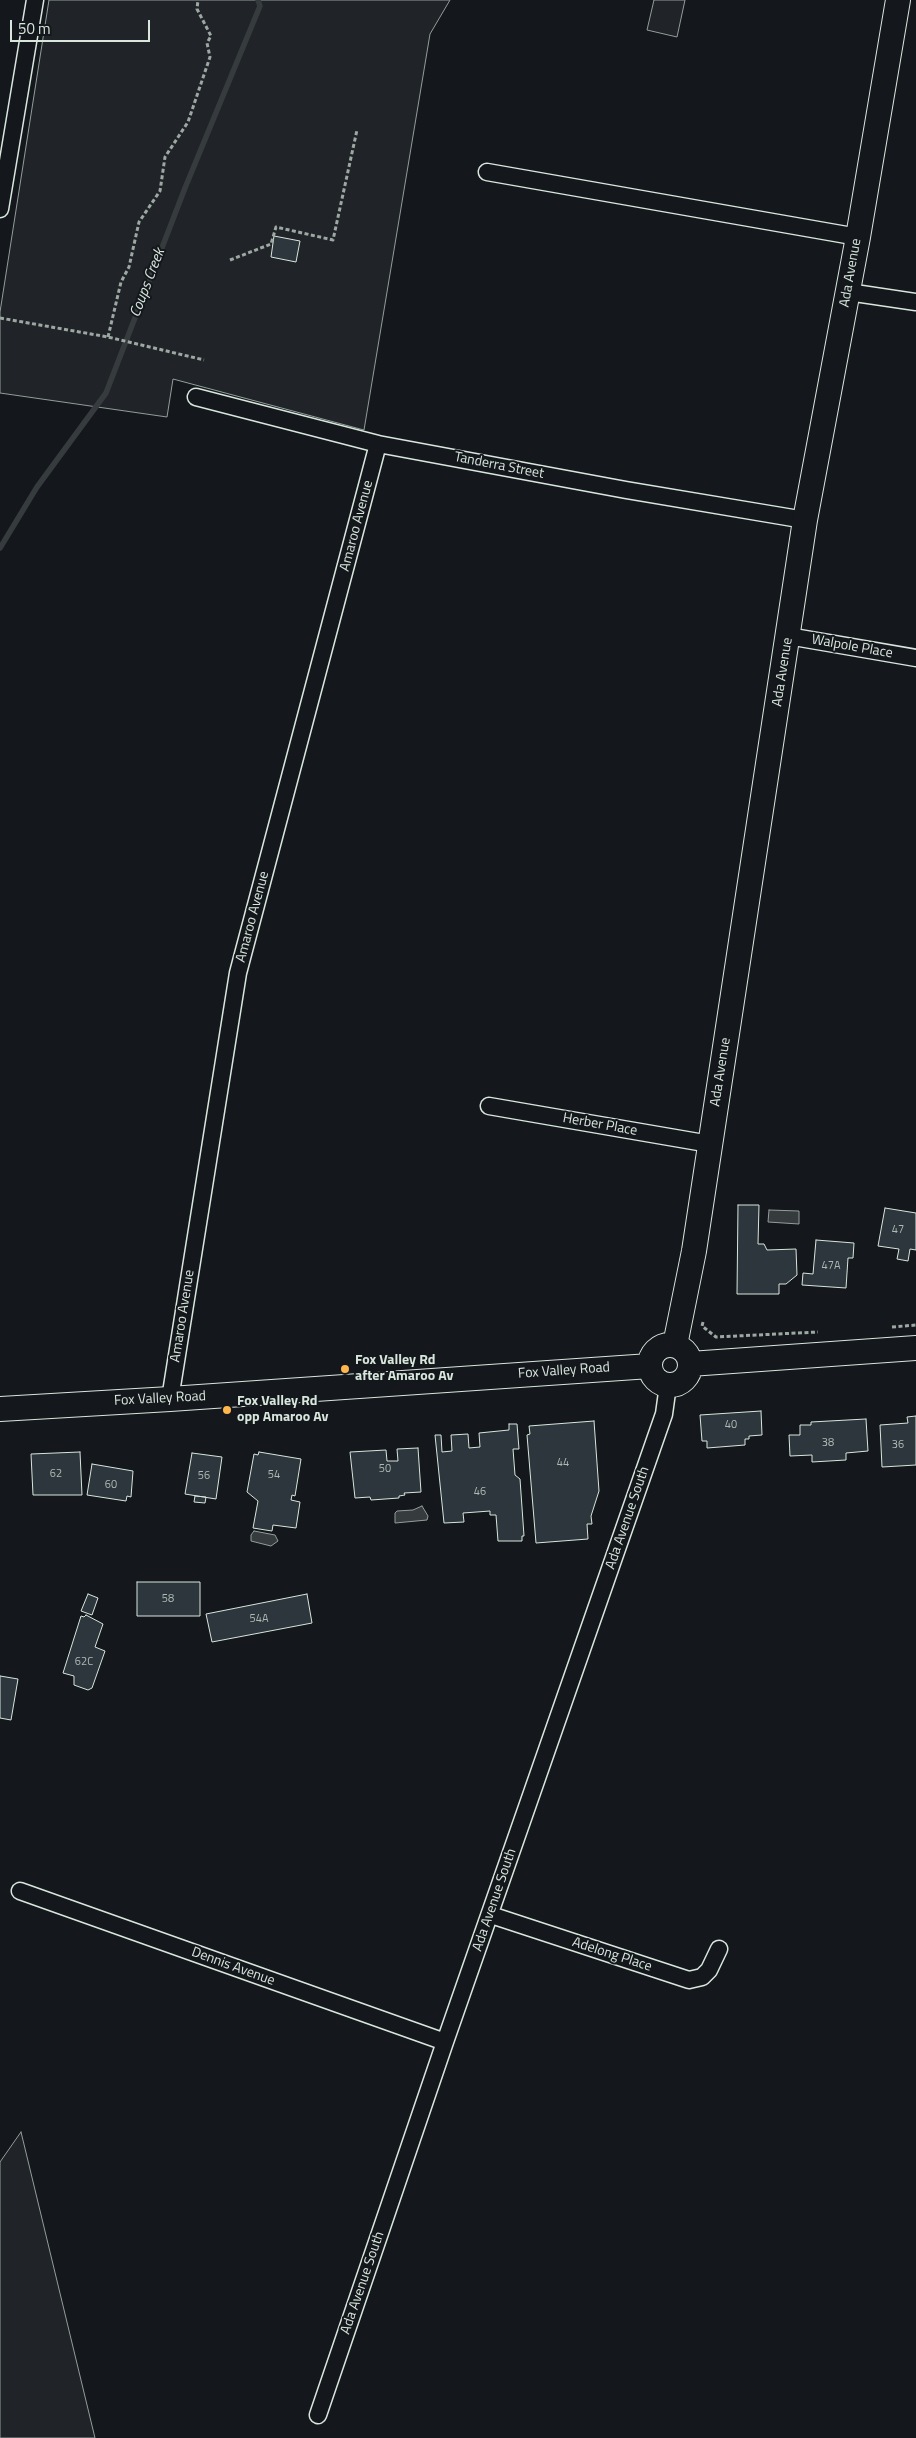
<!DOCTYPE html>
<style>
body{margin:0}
#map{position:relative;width:916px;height:2438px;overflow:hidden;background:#14181c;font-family:"Titillium Web",sans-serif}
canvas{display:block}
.scale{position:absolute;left:10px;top:20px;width:140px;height:22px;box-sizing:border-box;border:2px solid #d8e6dc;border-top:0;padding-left:6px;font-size:15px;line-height:18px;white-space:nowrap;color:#d8e6dc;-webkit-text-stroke:4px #14181c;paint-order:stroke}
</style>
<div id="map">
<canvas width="916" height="2438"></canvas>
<div class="scale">50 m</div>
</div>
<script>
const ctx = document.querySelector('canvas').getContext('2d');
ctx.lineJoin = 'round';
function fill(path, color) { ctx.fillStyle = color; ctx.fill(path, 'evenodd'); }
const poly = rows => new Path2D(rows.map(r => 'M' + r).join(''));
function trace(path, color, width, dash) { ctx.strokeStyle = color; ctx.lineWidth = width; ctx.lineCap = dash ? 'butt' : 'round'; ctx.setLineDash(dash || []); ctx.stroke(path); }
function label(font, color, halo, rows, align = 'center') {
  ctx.font = font + ' "Titillium Web",sans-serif'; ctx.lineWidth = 4; ctx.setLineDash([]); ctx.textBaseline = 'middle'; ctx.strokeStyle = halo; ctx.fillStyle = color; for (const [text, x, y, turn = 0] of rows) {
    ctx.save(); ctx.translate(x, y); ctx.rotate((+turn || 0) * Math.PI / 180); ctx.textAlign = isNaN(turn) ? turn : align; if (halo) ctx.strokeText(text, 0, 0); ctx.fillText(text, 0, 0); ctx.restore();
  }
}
const green = poly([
 [49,0,450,0,430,34,364,430,173,379,167,417,0,393,0,312,49,0],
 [654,0,685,0,677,37,647,30,654,0],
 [21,2132,95,2438,0,2438,0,2162,21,2132]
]);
fill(green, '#202428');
trace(green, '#939e99', 1);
const water = poly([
 [769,1210,799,1211,799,1224,768,1222,769,1210],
 [422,1506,428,1516,427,1520,395,1523,395,1513,397,1511,413,1510,422,1506],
 [254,1531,275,1535,278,1541,271,1546,251,1541,251,1535,254,1531]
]);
fill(water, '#363b3e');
trace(water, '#939e99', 1);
trace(poly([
 [0,548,37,487,106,393,185,188,260,6,258,0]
]), '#363b3e', 5.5);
const building = poly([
 [274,236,300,241,296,262,271,257,274,236],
 [738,1205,759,1205,758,1244,764,1244,767,1250,796,1249,797,1275,786,1284,779,1284,779,1294,737,1294,738,1205],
 [885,1208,916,1213,916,1250,910,1249,908,1261,897,1259,899,1249,878,1246,885,1208],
 [816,1240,854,1243,853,1258,848,1258,846,1288,802,1285,803,1273,813,1274,816,1240],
 [761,1411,762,1435,749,1436,749,1439,745,1439,745,1445,707,1448,707,1441,702,1441,700,1415,761,1411],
 [916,1416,916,1465,882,1467,880,1425,908,1423,907,1417,916,1416],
 [866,1419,868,1451,846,1453,846,1460,812,1462,812,1455,790,1456,789,1435,800,1435,800,1425,811,1425,811,1422,866,1419],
 [594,1421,599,1491,591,1516,592,1524,587,1524,588,1539,536,1543,527,1435,530,1434,529,1426,594,1421],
 [509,1424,517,1424,519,1449,513,1449,515,1475,520,1479,524,1536,522,1536,522,1541,498,1541,496,1515,490,1515,490,1511,463,1513,464,1522,444,1523,435,1435,441,1435,442,1452,452,1451,451,1435,468,1434,469,1448,480,1447,479,1433,509,1430,509,1424],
 [418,1448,421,1492,404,1493,405,1495,399,1496,399,1498,371,1500,370,1497,355,1498,350,1452,386,1450,387,1461,398,1461,397,1449,418,1448],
 [80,1452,82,1495,33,1495,31,1454,80,1452],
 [259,1452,301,1459,295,1496,292,1495,291,1500,300,1502,296,1528,273,1525,272,1531,253,1528,258,1501,247,1492,254,1454,258,1455,259,1452],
 [192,1453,222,1457,216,1499,185,1494,192,1453],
 [92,1464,133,1471,131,1497,127,1496,126,1501,87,1495,92,1464],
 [195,1496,206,1497,205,1503,194,1502,195,1496],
 [137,1582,200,1582,200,1616,137,1616,137,1582],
 [88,1594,98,1598,92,1615,81,1611,88,1594],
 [307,1594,312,1623,212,1642,206,1614,307,1594],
 [86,1615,103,1624,95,1647,105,1651,92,1688,88,1690,74,1685,74,1676,63,1673,81,1616,84,1617,86,1615],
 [0,1676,18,1679,11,1720,0,1718,0,1676]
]);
fill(building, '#2c363c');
trace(building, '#d8e6dc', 1);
const street = poly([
 [487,172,858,237],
 [0,209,35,0],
 [848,292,916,302],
 [196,397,378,444,626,490,805,520],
 [788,636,916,658],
 [489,1106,710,1144],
 [170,1399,238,973,378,444],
 [20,1891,445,2042],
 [491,1915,689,1980,702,1977,709,1970,719,1949],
 [318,2415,445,2042,664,1414,668,1385]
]);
const secondary = poly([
 '650 1365a20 20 0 1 1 40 0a20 20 0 1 1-40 0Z',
 [675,1345,694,1251,805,520,858,237,898,0],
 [690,1364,916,1348],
 [0,1409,170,1399,650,1366]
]);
trace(street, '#d8e6dc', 19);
trace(secondary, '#d8e6dc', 26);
trace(poly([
 [230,260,271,244,276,227,333,240,357,130],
 [0,318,108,337,204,360],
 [108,337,121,282,129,267,139,222,160,191,165,157,188,122,210,57,207,43,211,36,197,9,198,0],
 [703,1322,702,1326,716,1337,818,1332],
 [892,1327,916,1325]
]), '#9da8a2', 3, [4, 2.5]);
trace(street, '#14181c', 16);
trace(secondary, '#14181c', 24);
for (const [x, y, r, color] of [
 [345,1369,5,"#ffb74d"],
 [227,1410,5,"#ffb74d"]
]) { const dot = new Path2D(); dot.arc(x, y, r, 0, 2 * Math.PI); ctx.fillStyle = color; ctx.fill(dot); trace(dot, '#14181c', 2); }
label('11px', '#adbab4', null, [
 ["47",898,1230],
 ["47A",831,1266],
 ["40",731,1425],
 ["38",828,1443],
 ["36",898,1445],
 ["44",563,1463],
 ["50",385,1469],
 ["62",56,1474],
 ["54",274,1475],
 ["56",204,1476],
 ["60",111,1485],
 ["46",480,1492],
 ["58",168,1599],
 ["54A",259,1619],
 ["62C",84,1662]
]);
label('14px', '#d8e6dc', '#14181c', [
 ["Ada Avenue",851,273,-80],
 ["Tanderra Street",499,466,11],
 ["Amaroo Avenue",357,526,-75],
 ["Walpole Place",852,647,10],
 ["Ada Avenue",783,672,-81],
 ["Amaroo Avenue",253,917,-75],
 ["Ada Avenue",721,1072,-81],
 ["Herber Place",600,1125,10],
 ["Amaroo Avenue",183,1316,-81],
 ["Fox Valley Road",564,1371,-4],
 ["Fox Valley Road",160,1399,-3],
 ["Ada Avenue South",628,1518,-71],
 ["Ada Avenue South",495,1900,-71],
 ["Adelong Place",612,1955,18],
 ["Dennis Avenue",233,1967,20],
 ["Ada Avenue South",363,2283,-71]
]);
label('bold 14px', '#d8e6dc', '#14181c', [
 ["Fox Valley Rd",355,1361],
 ["after Amaroo Av",355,1377],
 ["Fox Valley Rd",237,1402],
 ["opp Amaroo Av",237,1418]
], 'left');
label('italic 15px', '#d8e6dc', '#14181c', [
 ["Coups Creek",148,283,-69]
]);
</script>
